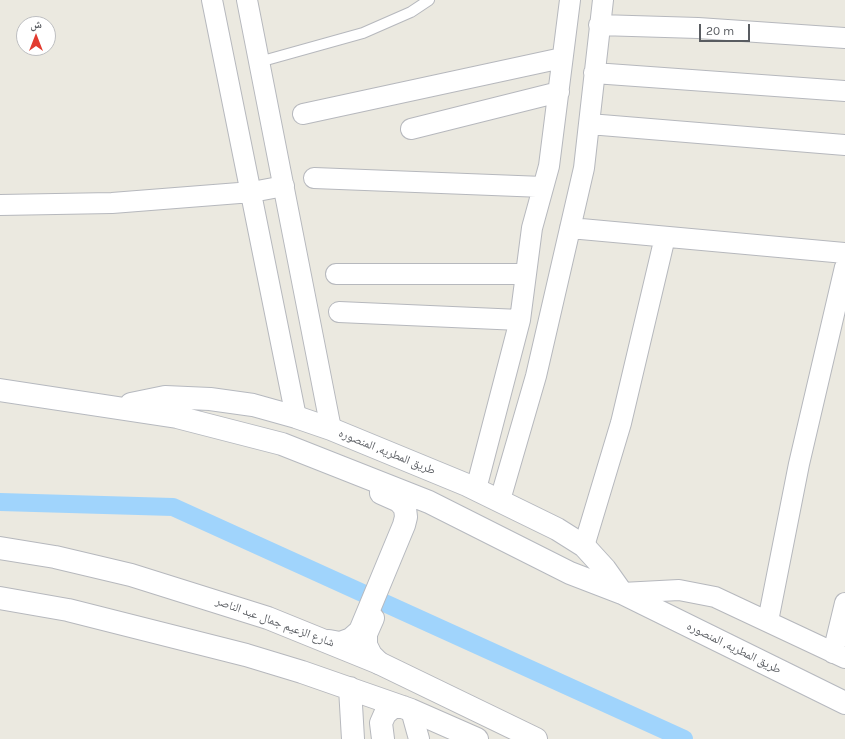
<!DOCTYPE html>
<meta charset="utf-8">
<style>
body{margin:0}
#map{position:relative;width:845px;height:739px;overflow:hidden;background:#ebe9e0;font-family:Karla,"Noto Naskh Arabic",sans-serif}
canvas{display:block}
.north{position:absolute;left:16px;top:16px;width:40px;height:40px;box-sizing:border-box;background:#fff;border:1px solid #bdbec0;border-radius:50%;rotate:0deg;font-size:11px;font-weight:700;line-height:16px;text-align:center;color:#595c61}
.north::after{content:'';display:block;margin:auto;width:14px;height:18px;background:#e23b2f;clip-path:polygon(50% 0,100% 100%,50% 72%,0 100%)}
.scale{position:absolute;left:699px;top:24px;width:51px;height:18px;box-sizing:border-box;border:2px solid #595c61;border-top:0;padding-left:5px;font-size:12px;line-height:14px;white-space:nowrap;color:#595c61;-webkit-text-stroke:3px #fff;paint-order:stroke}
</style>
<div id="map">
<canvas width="845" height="739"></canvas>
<div class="north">ش</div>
<div class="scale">20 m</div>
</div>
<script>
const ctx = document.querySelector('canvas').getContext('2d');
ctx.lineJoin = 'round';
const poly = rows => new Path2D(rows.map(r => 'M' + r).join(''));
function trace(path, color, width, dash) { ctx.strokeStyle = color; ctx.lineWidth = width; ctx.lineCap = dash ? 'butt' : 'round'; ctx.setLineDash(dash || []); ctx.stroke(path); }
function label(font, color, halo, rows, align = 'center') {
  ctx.font = font + ' Karla,"Noto Naskh Arabic",sans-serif'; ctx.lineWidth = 3; ctx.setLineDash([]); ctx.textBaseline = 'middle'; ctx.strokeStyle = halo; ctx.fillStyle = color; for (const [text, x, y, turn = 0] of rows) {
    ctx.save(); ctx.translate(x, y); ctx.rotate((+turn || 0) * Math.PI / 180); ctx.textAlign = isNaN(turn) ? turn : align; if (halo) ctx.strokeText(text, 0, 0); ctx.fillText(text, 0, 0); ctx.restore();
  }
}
trace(poly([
 [0,502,173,507,684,739]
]), '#a0d4fc', 18);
const service = poly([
 [259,62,363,33,411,12,429,0]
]);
const minor = poly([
 [212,0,296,417],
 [247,0,331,429],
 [599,25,698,28,845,38],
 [594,73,845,91],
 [303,114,562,58],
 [589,124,845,145],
 [411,129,559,92],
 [314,178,543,187],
 [0,205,112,203,252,192,284,186],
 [570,228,845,253],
 [336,274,525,274],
 [339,312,520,320],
 [476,489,520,320,532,228,549,166,570,0],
 [500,500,536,376,584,168,603,0],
 [584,546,621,423,665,237],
 [622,593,679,590,715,597,845,658],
 [768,621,799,464,845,267],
 [833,653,845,603],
 [411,710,419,739]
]);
const tertiary = poly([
 [0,548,55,557,131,575,268,618,379,663,536,739],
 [0,598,68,610,246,655,302,672,411,710,477,739],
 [350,688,353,739],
 [383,739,381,723,385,714,393,707,403,707]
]);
const secondary = poly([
 [0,390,177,417,282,444,429,502,570,573,622,593,845,703],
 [131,404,165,397,210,399,253,405,296,417,331,429,467,485,557,529,584,546,605,569,622,593],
 [373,618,366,634,366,645,371,655,379,663],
 [329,641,340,643,351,639,360,631,404,525,406,517,405,508,399,501,381,493]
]);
trace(service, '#b6b8bd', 12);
trace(minor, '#b6b8bd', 22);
trace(tertiary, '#b6b8bd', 24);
trace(secondary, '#b6b9bf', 24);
trace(service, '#fff', 10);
trace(minor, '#fff', 20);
trace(tertiary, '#fff', 22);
trace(secondary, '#fff', 22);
label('12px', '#595c61', '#fff', [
 ["طريق المطريه, المنصوره",387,452,22],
 ["شارع الزعيم جمال عبد الناصر",275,622,20],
 ["طريق المطريه, المنصوره",734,648,26]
]);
</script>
